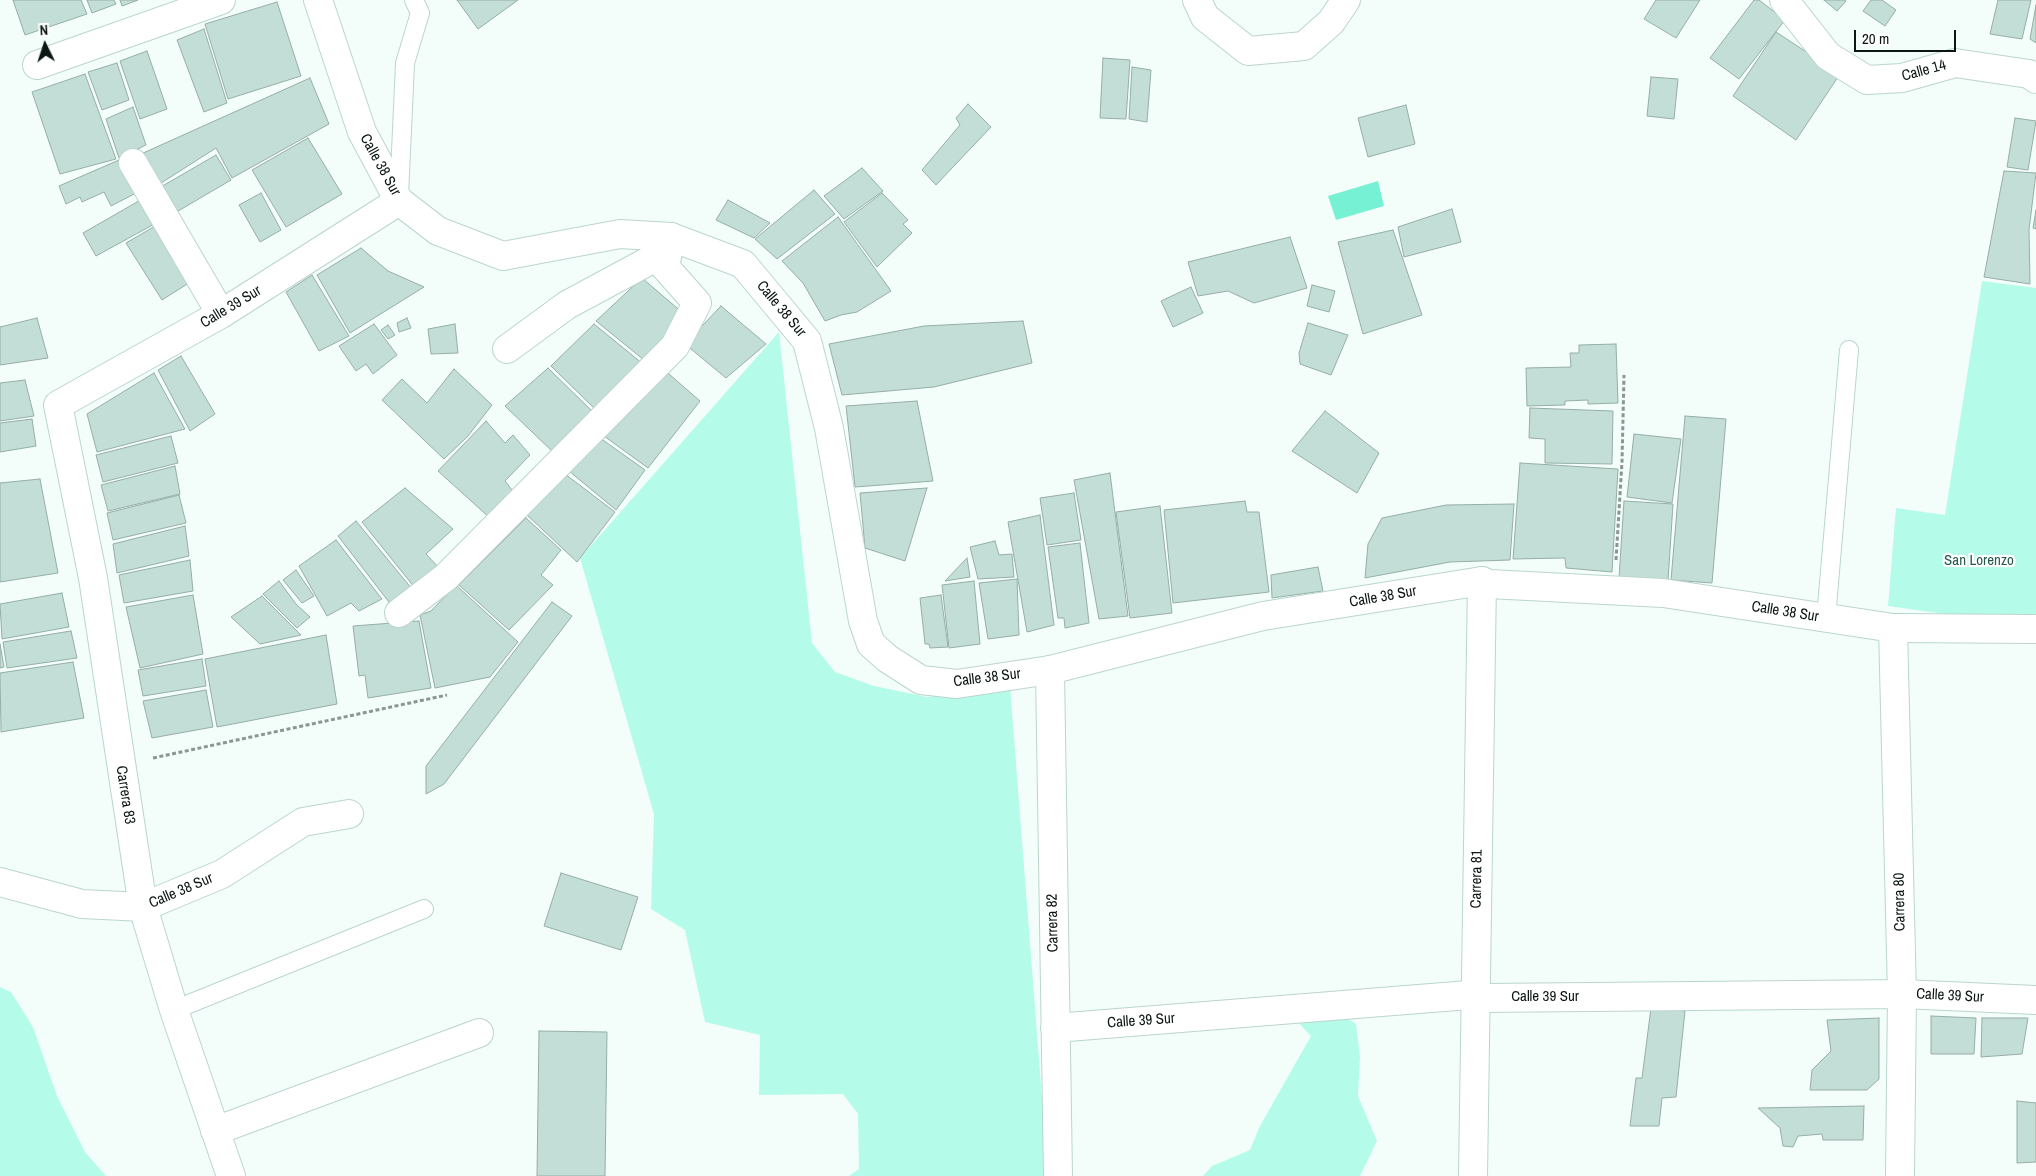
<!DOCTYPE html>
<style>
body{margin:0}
#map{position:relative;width:2036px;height:1176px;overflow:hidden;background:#f3fefa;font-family:"Archivo Narrow",sans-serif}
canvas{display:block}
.north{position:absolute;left:20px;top:20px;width:50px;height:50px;-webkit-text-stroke:4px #fff;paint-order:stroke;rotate:356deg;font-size:14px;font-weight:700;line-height:20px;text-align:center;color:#0c1613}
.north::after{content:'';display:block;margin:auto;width:18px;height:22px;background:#0c1613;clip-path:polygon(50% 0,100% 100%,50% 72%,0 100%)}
.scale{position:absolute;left:1854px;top:30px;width:102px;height:22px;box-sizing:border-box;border:2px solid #0c1613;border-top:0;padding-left:6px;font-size:15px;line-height:18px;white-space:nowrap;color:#0c1613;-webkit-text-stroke:4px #fff;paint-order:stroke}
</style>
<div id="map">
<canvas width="2036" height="1176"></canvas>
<div class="north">N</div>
<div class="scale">20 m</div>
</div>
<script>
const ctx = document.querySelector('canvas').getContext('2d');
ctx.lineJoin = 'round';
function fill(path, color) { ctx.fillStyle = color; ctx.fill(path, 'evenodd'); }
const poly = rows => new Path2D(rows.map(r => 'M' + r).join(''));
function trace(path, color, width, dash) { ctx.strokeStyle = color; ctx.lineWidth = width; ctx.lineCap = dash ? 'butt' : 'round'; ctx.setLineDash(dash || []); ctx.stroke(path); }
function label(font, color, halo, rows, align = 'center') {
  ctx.font = font + ' "Archivo Narrow",sans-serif'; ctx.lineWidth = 4.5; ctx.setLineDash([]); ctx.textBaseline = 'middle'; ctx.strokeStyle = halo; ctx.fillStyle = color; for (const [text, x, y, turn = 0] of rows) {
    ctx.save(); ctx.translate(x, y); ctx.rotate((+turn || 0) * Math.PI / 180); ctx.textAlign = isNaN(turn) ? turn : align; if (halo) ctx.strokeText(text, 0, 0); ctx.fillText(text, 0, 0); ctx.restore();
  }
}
fill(poly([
 [1982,281,2036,288,2036,627,1888,606,1896,508,1945,515],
 [779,332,812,643,835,672,874,686,927,697,1010,686,1048,1176,849,1176,859,1169,858,1114,843,1094,759,1095,760,1035,705,1022,685,930,651,909,654,814,580,558],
 [0,987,11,992,33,1027,57,1096,85,1152,106,1176,0,1176],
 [1329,1006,1356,1024,1360,1057,1358,1096,1377,1141,1360,1176,1203,1176,1212,1166,1250,1150,1260,1126,1311,1036,1291,1015]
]), '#b4fce9');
fill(poly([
 [1378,181,1384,206,1336,220,1328,196]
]), '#77f1d4');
const building = poly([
 [13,0,81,0,87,14,25,35,13,0],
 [87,0,114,0,116,4,92,13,87,0],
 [120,0,138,0,122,6,120,0],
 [457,0,518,0,478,29,457,0],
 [1656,0,1700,0,1676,38,1644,19,1656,0],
 [1754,0,1759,0,1785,20,1739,79,1710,58,1754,0],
 [1824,0,1844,0,1846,1,1837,11,1824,0],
 [1871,0,1882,0,1896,10,1885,26,1863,11,1871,0],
 [1998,0,2031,0,2022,39,1990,34,1998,0],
 [277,2,301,76,228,99,205,24,277,2],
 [2036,5,2036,43,2030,39,2036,5],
 [204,29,227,103,204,112,177,40,204,29],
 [1776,32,1840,74,1796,140,1733,96,1776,32],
 [147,51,167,109,140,119,120,61,147,51],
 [1103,58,1130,60,1126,119,1100,118,1103,58],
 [117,63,129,100,102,110,88,72,117,63],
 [1132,67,1151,70,1147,122,1129,119,1132,67],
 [85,74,116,159,60,174,32,92,85,74],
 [1651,77,1678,79,1674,119,1647,116,1651,77],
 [310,78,329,124,232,178,216,148,158,185,141,154,310,78],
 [968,104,991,127,936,185,922,170,960,125,956,118,968,104],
 [1406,105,1415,144,1368,157,1358,118,1406,105],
 [133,107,146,145,119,158,106,119,133,107],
 [2015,118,2036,121,2028,170,2007,167,2015,118],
 [308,138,342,194,286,227,252,170,308,138],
 [216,155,231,180,173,214,159,188,216,155],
 [119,160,138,192,111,206,104,192,82,202,80,197,66,204,59,186,119,160],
 [862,168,883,191,844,219,824,196,862,168],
 [2004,171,2036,173,2029,230,2030,284,1984,277,2004,171],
 [814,190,835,214,777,259,755,239,814,190],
 [261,193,281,230,260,242,239,205,261,193],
 [882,193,908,220,903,224,912,233,877,267,844,222,882,193],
 [144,198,158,222,96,256,83,233,144,198],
 [728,200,770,223,754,238,716,220,728,200],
 [1452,209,1461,242,1404,257,1398,227,1452,209],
 [2036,210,2036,229,2033,228,2036,210],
 [838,217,891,291,857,312,841,315,825,321,803,283,782,261,838,217],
 [157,225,192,281,162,300,126,243,157,225],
 [1393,230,1422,315,1363,334,1338,242,1393,230],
 [1290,237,1307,288,1254,303,1228,291,1198,296,1188,262,1290,237],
 [361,248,388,271,424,287,350,333,317,275,361,248],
 [312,275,349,336,319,351,286,292,312,275],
 [642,278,684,314,644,360,596,321,642,278],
 [1312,285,1335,291,1329,312,1307,306,1312,285],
 [1191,287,1203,313,1173,327,1161,301,1191,287],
 [721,306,766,344,726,378,685,344,721,306],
 [37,318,48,358,0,365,0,327,37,318],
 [407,318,411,328,399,332,397,323,407,318],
 [1023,321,1032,363,934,387,842,395,829,344,924,326,1023,321],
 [1308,323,1348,335,1331,375,1300,364,1299,353,1308,323],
 [374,324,397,355,373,374,366,364,356,371,339,346,374,324],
 [455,324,458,353,431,354,428,329,455,324],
 [594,324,643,364,596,410,551,366,594,324],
 [388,325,395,335,388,339,381,330,388,325],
 [1616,344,1618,403,1588,404,1588,400,1565,401,1565,405,1527,406,1526,368,1571,367,1570,353,1579,353,1579,345,1616,344],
 [181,356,215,414,190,431,158,370,181,356],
 [548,368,594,413,555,454,505,406,548,368],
 [662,368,700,401,648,468,604,436,662,368],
 [454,369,492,405,468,436,444,459,382,400,402,379,427,403,454,369],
 [154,373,185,429,97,452,87,414,154,373],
 [25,380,34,416,0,421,0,383,25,380],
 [917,401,933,481,855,487,846,406,917,401],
 [1530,408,1613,411,1612,464,1545,463,1545,439,1529,438,1530,408],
 [1325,411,1379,453,1357,493,1292,451,1325,411],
 [1685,416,1726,419,1712,583,1671,580,1685,416],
 [32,419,36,446,0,452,0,423,32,419],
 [486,421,505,443,513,435,530,455,505,481,515,494,491,519,438,471,486,421],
 [1634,434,1681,439,1672,503,1627,497,1634,434],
 [171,436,178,463,103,482,96,455,171,436],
 [600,438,645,470,616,510,569,471,600,438],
 [1520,463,1618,469,1612,572,1566,568,1565,558,1513,559,1520,463],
 [175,466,180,494,108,511,101,485,175,466],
 [1110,473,1128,616,1099,619,1074,480,1110,473],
 [565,474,615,512,577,562,527,515,565,474],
 [40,479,58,573,0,582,0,483,40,479],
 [405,488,453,529,426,554,441,570,419,593,362,522,405,488],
 [927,488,905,561,865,548,860,493,927,488],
 [1074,493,1081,540,1047,545,1040,498,1074,493],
 [179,495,186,523,113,540,107,513,179,495],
 [1245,501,1247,512,1259,512,1269,592,1173,603,1164,510,1245,501],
 [1624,501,1673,504,1668,581,1619,578,1624,501],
 [1514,504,1510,560,1450,562,1365,578,1368,544,1382,518,1446,505,1514,504],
 [1160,506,1172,613,1130,618,1116,512,1160,506],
 [1040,515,1054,625,1027,632,1008,522,1040,515],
 [526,518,561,550,541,575,553,585,509,630,459,585,526,518],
 [356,521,417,595,392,606,338,536,356,521],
 [185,526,189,556,117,573,113,544,185,526],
 [336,540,382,599,359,611,351,603,327,616,299,566,336,540],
 [995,541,999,555,1012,554,1014,577,978,579,970,547,995,541],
 [1080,543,1089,623,1065,628,1064,618,1058,618,1048,547,1080,543],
 [967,558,970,577,945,581,967,558],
 [190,560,193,591,124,603,119,575,190,560],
 [1318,567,1323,591,1272,598,1271,575,1318,567],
 [296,570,314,596,302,603,283,580,296,570],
 [1017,579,1019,635,988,639,979,583,1017,579],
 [279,581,296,604,310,617,297,628,263,594,279,581],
 [974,581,980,644,949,648,942,585,974,581],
 [456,585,518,642,490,677,435,688,420,615,431,611,456,585],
 [62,593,69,627,2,639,0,604,62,593],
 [193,595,203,654,140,668,126,607,193,595],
 [941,595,948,647,930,648,929,644,925,644,920,598,941,595],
 [262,596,301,635,260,644,231,617,262,596],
 [552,602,572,616,444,784,426,794,426,766,552,602],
 [419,621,431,688,368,698,365,675,359,676,353,626,419,621],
 [71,631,77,658,7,668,3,642,71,631],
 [326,635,337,704,217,727,205,659,326,635],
 [0,644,4,667,0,668,0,644],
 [202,659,206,686,143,696,138,670,202,659],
 [73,662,84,718,1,732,0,673,73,662],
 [206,690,213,727,152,738,143,701,206,690],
 [561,873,638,897,621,950,544,926,561,873],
 [1651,1008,1685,1011,1676,1097,1662,1098,1659,1126,1630,1126,1636,1078,1642,1078,1651,1008],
 [1931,1016,1976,1018,1974,1054,1931,1054,1931,1016],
 [1879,1018,1879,1079,1867,1090,1810,1090,1812,1070,1831,1051,1827,1020,1879,1018],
 [1982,1018,2028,1018,2022,1054,1981,1057,1982,1018],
 [539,1031,607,1032,605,1176,537,1176,539,1031],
 [2017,1101,2036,1103,2036,1162,2017,1163,2017,1101],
 [1864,1106,1863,1140,1823,1140,1822,1134,1798,1136,1793,1147,1783,1146,1780,1128,1758,1108,1864,1106]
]);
fill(building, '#c3ded6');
trace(building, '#95aea7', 1);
const service = poly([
 [399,196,405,63,420,13,414,0],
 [1826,618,1849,350],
 [174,1010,424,909]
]);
const minor = poly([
 [37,65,221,0],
 [133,163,221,314],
 [507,349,567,305,669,250],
 [399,613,446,577,675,346,697,303,665,267,671,237],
 [1893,628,2036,629],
 [1050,670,1058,1176],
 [0,882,82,904,143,907,222,874,303,822,349,814],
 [1055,1028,1469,995,1485,998,1902,994,2036,1000],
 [215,1131,479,1033],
 [231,1176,174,1010,143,907,93,578,58,405,221,314,399,201]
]);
const tertiary = poly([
 [318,0,362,132,399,201,438,231,503,256,620,234,671,237,743,264,807,341,829,428,863,621,871,644,888,659,921,680,957,684,1050,670,1263,616,1482,581],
 [1197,0,1205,17,1248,51,1304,46,1331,22,1346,0],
 [1784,0,1828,56,1867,80,1902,78,1955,63,2029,74,2036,79]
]);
const secondary = poly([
 [1473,1176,1482,581,1489,584,1663,593,1893,628,1902,994,1900,1176]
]);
trace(service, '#bbd5ce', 20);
trace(minor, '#bbd5ce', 30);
trace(tertiary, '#bbd5ce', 30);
trace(secondary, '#bbd5ce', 30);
trace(poly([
 [1616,560,1622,462,1624,375],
 [153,758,447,695]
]), '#8b9592', 3, [4, 2.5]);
trace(service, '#fff', 18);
trace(minor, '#fff', 28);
trace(tertiary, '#fff', 28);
trace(secondary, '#fff', 28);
label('15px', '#0c1613', '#fff', [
 ["Calle 14",1924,71,-15],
 ["Calle 38 Sur",380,165,61],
 ["Calle 39 Sur",231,307,-31],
 ["Calle 38 Sur",781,309,50],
 ["Calle 38 Sur",1383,597,-10],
 ["Calle 38 Sur",1785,612,9],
 ["Calle 38 Sur",987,678,-7],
 ["Carrera 83",125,795,81],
 ["Carrera 81",1477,879,-89],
 ["Calle 38 Sur",181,891,-23],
 ["Carrera 80",1900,902,-91],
 ["Carrera 82",1053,923,-91],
 ["Calle 39 Sur",1950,996,3],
 ["Calle 39 Sur",1545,997],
 ["Calle 39 Sur",1141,1021,-4]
]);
label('15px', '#275a4e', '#fff', [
 ["San Lorenzo",1979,561]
]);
</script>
